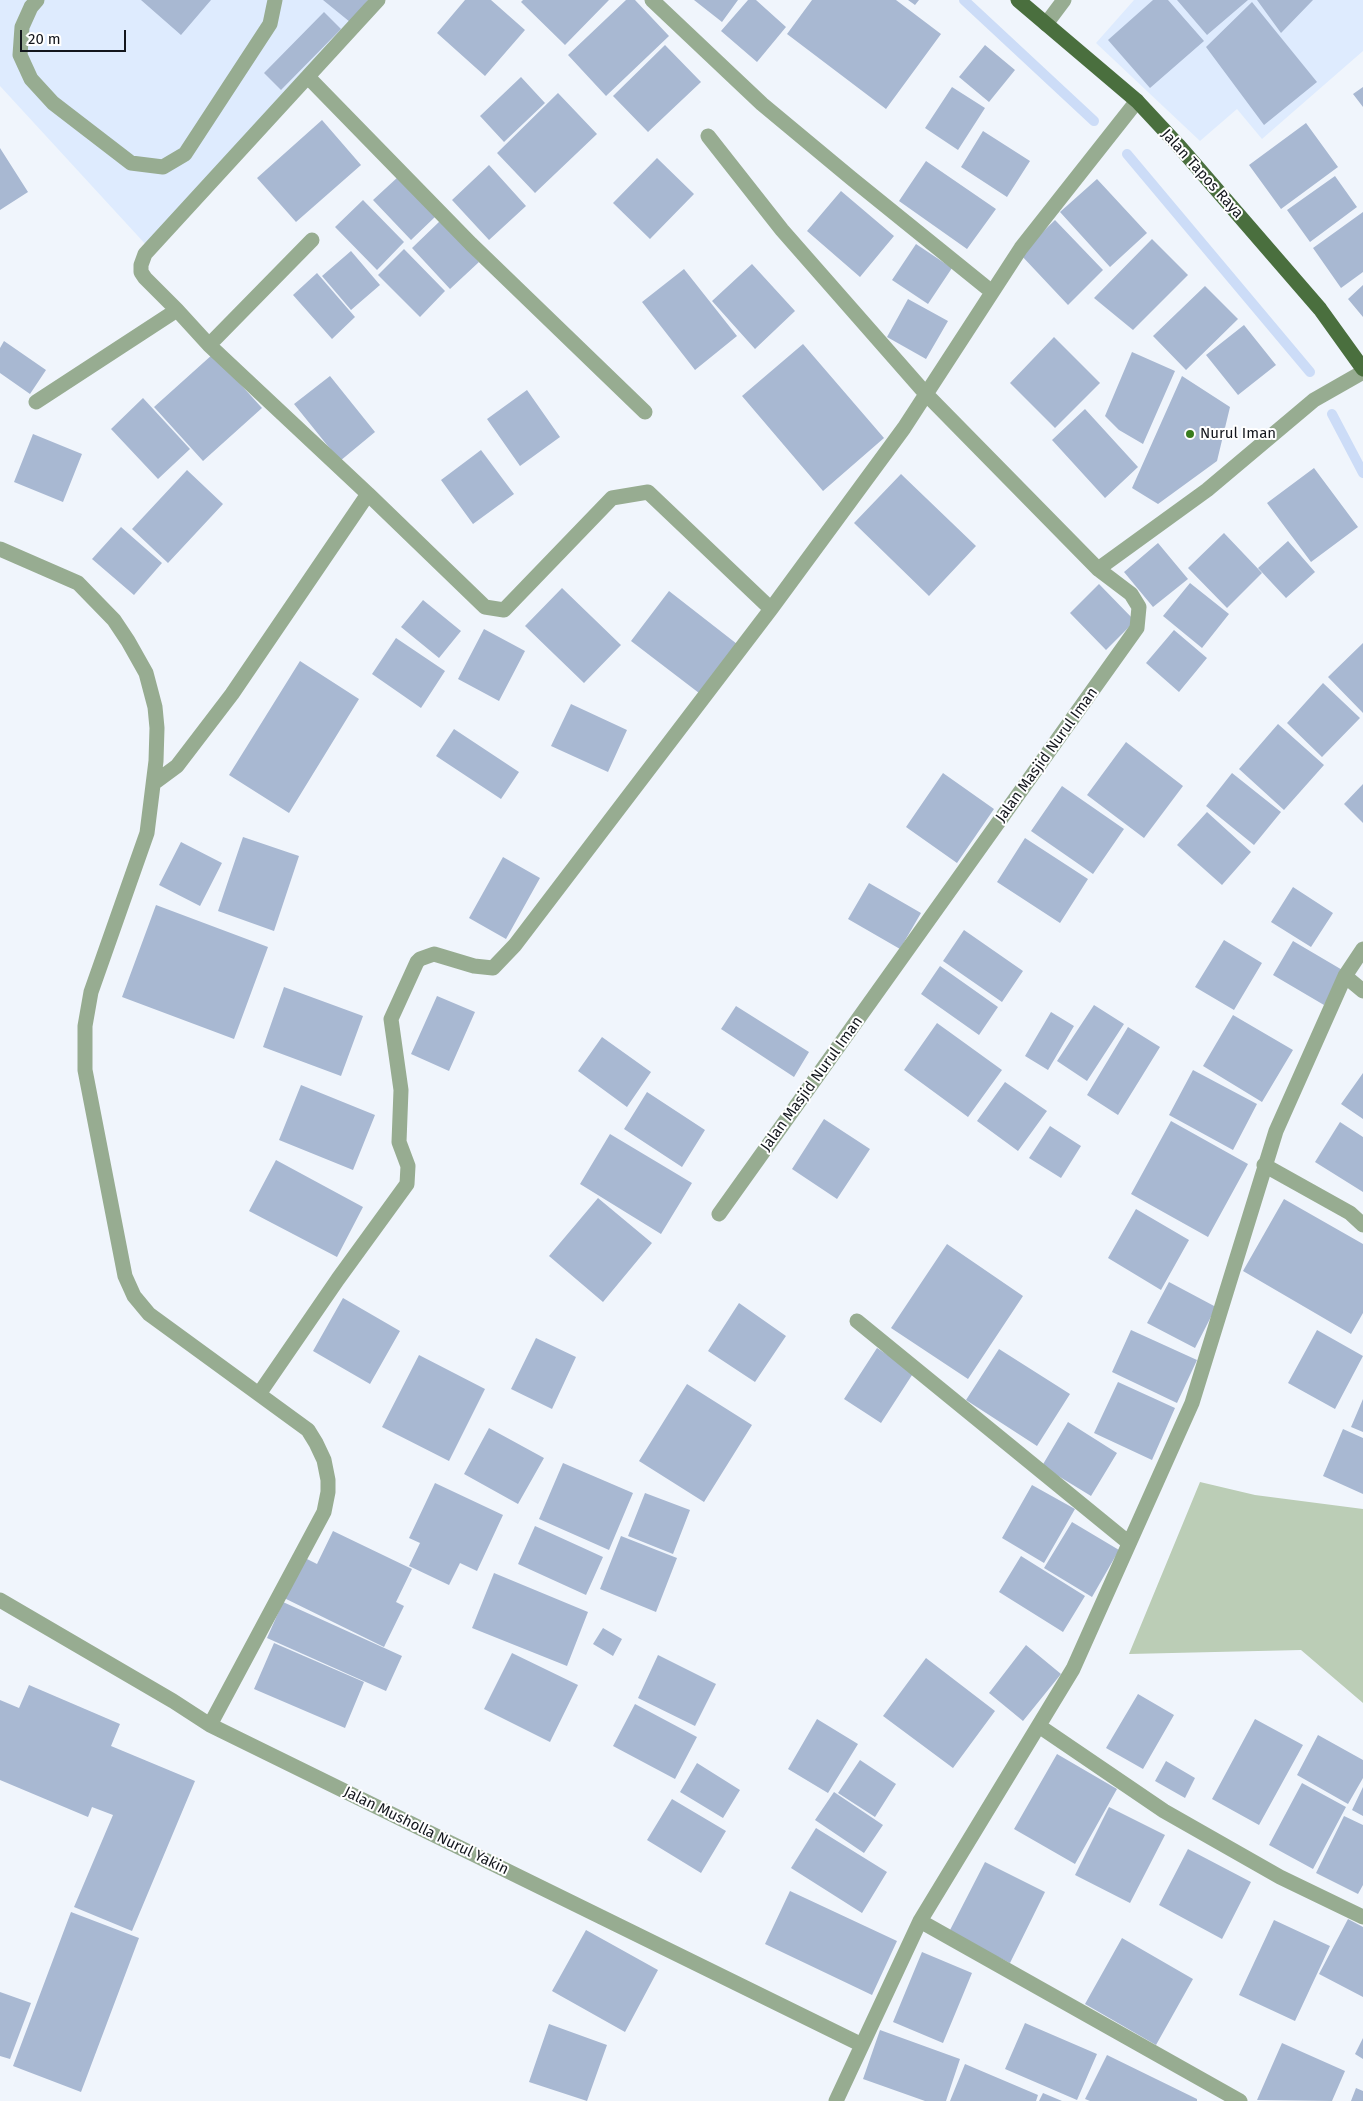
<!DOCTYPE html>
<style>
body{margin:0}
#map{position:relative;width:1363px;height:2101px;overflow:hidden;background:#f0f5fc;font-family:"Fira Sans",sans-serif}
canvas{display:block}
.scale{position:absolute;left:20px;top:30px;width:106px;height:22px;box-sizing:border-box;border:2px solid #13161d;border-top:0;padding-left:6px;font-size:15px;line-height:18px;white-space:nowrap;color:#13161d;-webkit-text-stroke:4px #fff;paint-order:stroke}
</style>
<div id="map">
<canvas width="1363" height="2101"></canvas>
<div class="scale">20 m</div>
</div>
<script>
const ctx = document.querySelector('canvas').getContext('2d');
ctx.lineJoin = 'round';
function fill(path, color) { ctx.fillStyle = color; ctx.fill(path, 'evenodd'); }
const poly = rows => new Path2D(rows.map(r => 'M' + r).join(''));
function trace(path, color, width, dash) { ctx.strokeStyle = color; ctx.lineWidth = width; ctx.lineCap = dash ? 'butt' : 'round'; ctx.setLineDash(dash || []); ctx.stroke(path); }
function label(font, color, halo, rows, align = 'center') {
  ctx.font = font + ' "Fira Sans",sans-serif'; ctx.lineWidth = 4; ctx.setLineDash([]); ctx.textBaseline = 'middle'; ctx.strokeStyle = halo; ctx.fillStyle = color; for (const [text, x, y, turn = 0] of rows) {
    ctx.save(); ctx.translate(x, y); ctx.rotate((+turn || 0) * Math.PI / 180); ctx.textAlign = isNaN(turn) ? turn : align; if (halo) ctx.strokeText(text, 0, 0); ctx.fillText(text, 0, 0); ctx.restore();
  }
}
fill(poly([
 [0,0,377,0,148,247,0,86],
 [1134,0,1363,0,1363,51,1262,139,1237,109,1200,141,1096,43]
]), '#deebfe');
fill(poly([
 [1200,1482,1255,1495,1363,1509,1363,1703,1301,1650,1129,1654]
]), '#bbcdb6');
trace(poly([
 [964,0,1094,121],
 [1127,154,1310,372],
 [1332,414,1363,473]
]), '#ccdcf7', 10);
fill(poly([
 [141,0,211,0,181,35],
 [323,0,368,0,350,22],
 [465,0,491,0,525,30,485,76,437,33],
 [523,0,609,0,565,45,521,2],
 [626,0,635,0,669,36,606,96,568,55],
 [694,0,738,0,722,22],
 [748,0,756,0,786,27,757,62,721,31],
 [812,0,896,0,941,34,886,109,787,34],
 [908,0,919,0,915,5],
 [1153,0,1168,0,1204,41,1150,88,1108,40],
 [1177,0,1248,0,1207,35],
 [1257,0,1313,0,1281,33],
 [1252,2,1317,82,1264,125,1206,47],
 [324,12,341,29,281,90,264,73],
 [665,45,701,82,648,132,613,96],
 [985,45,1015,70,989,102,959,77],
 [521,77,545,103,504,142,480,116],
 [952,87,985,108,958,150,925,128],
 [1363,87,1363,107,1353,94],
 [558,93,597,134,535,193,497,153],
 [322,120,361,165,296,222,257,178],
 [1306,123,1338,167,1281,209,1249,165],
 [983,131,1030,161,1007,197,961,167],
 [0,148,28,192,0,210],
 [657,158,694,194,650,239,613,203],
 [926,161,996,209,967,249,899,201],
 [489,165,526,206,489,240,452,200],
 [1335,176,1357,207,1310,242,1287,210],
 [398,177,436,216,411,240,373,200],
 [1097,179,1147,233,1110,267,1060,212],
 [841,191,894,236,860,277,807,231],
 [363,200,404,242,377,270,335,227],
 [1363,212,1363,272,1341,288,1313,248],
 [1055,220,1103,270,1068,305,1020,254],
 [440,221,479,262,450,289,412,248],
 [1152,239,1188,275,1133,330,1094,298],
 [916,244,952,268,928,304,892,280],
 [404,249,445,291,420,317,378,275],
 [351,251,380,285,351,310,322,276],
 [752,264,795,311,755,349,712,301],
 [684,269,737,336,695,370,642,302],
 [317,273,355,317,332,339,293,295],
 [1363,285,1363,317,1348,299],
 [1205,286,1238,319,1186,370,1153,336],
 [908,299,948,321,926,359,887,337],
 [1244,325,1276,365,1238,395,1206,355],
 [1054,337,1100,383,1055,428,1010,383],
 [4,341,46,370,30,394,0,373,0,348],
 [803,344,884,438,823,491,742,396],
 [1132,352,1175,371,1143,444,1119,430,1105,416],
 [213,354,262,408,203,461,154,407],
 [330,376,375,432,340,461,294,404],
 [1182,376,1230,407,1217,461,1158,504,1132,488],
 [527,390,560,437,520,466,487,419],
 [143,398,190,449,158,479,111,429],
 [1085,409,1138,467,1105,498,1052,440],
 [33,434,82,454,63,502,14,482],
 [481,450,514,494,473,524,441,480],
 [1314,468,1358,527,1311,562,1267,503],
 [187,470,223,504,168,563,132,529],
 [901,474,976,546,929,596,854,523],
 [121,527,162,563,134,595,92,559],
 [1224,533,1262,573,1227,608,1188,568],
 [1288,541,1315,572,1286,598,1258,568],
 [1158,543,1188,579,1153,607,1124,572],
 [1190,583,1229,614,1202,648,1163,616],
 [1099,584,1135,621,1106,650,1070,613],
 [562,588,621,645,584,683,525,626],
 [669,591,737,644,699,693,631,641],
 [423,600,461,631,439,658,401,627],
 [484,629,525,651,499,701,458,679],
 [1174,630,1207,658,1179,692,1146,663],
 [396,638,445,671,421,708,372,674],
 [1363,643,1363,713,1328,677],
 [300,661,359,699,289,813,229,775],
 [1323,683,1360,718,1322,757,1287,723],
 [571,704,627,730,608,772,551,746],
 [1278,724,1324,765,1284,810,1239,769],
 [454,729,519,772,501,799,436,756],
 [1126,742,1183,786,1144,838,1087,795],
 [943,773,994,809,957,863,906,827],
 [1232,773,1281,812,1254,845,1206,806],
 [1363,784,1363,823,1344,804],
 [1062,786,1124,829,1093,874,1031,831],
 [1207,812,1251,852,1222,885,1177,845],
 [243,837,299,856,274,931,218,911],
 [1025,838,1088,879,1060,923,997,882],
 [181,842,222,863,200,906,159,885],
 [503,857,540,878,506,939,469,918],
 [869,883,921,913,900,949,848,919],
 [1293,887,1333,913,1311,947,1271,922],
 [156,905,268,947,234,1039,122,997],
 [964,930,1023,971,1002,1002,943,961],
 [1224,940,1262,963,1234,1010,1195,987],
 [1293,941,1344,971,1324,1005,1273,975],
 [940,966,998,1007,979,1035,921,994],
 [284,987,363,1016,341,1076,263,1047],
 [437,996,475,1012,449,1071,411,1054],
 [1094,1005,1124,1024,1087,1081,1057,1061],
 [736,1006,809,1052,794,1077,721,1029],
 [1051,1012,1074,1026,1048,1070,1025,1056],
 [1233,1015,1293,1050,1262,1102,1203,1066],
 [937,1023,1002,1070,968,1117,904,1070],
 [1128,1027,1160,1047,1118,1115,1087,1095],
 [602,1037,651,1072,627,1107,578,1071],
 [1193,1070,1257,1104,1233,1150,1169,1115],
 [1363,1073,1363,1119,1341,1104],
 [1005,1082,1047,1111,1018,1151,977,1121],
 [301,1085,375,1115,353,1170,279,1140],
 [647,1092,705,1130,682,1167,624,1129],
 [824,1119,870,1149,837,1199,792,1169],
 [1171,1121,1248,1164,1208,1237,1131,1194],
 [1340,1122,1363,1137,1363,1192,1315,1162],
 [1050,1126,1081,1146,1061,1178,1029,1158],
 [610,1134,692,1183,661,1234,580,1184],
 [276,1160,363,1207,337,1257,249,1211],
 [598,1198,652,1243,603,1302,549,1256],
 [1284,1199,1363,1244,1363,1313,1351,1334,1243,1271],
 [1136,1209,1189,1240,1161,1290,1108,1258],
 [947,1244,1023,1296,968,1379,891,1328],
 [1169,1282,1216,1307,1195,1348,1147,1323],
 [343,1298,400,1331,370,1384,313,1351],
 [739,1303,786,1336,755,1382,708,1351],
 [1131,1330,1197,1360,1177,1403,1112,1372],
 [1317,1330,1363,1356,1335,1409,1288,1383],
 [536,1338,576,1357,552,1409,511,1389],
 [877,1348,914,1372,881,1423,844,1399],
 [999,1349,1070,1394,1037,1446,966,1400],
 [419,1355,485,1389,449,1461,382,1427],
 [1118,1382,1175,1408,1152,1460,1094,1433],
 [687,1384,752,1425,704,1502,639,1461],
 [1363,1399,1363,1432,1351,1427],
 [1068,1422,1117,1453,1091,1496,1042,1466],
 [489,1428,544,1458,518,1504,464,1474],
 [1343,1429,1363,1438,1363,1494,1323,1476],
 [563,1463,633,1493,609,1550,539,1519],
 [435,1483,503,1515,477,1571,460,1563,449,1585,409,1566,420,1543,409,1538],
 [1032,1485,1075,1509,1044,1563,1002,1538],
 [645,1493,690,1510,673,1554,628,1536],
 [1072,1522,1119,1550,1092,1597,1044,1568],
 [535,1526,603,1557,586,1595,518,1564],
 [333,1531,412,1569,396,1602,404,1606,384,1647,282,1597,301,1556,317,1564],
 [621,1536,677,1558,656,1612,600,1589],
 [1021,1556,1085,1596,1063,1632,999,1592],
 [494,1573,588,1612,567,1666,472,1628],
 [283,1602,402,1656,386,1691,267,1638],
 [603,1628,622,1639,613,1656,593,1644],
 [274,1643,364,1682,345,1728,254,1689],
 [1026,1645,1061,1674,1023,1721,989,1693],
 [512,1653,578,1685,550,1742,484,1709],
 [658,1655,716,1684,695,1726,638,1698],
 [926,1658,995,1711,953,1768,883,1716],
 [29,1685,120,1724,111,1746,195,1781,132,1931,74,1907,113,1815,92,1807,88,1817,0,1780,0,1700,19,1708],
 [1138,1694,1174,1715,1143,1769,1106,1748],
 [635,1704,697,1737,675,1779,613,1746],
 [817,1719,858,1744,828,1793,788,1769],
 [1255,1719,1303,1745,1259,1825,1212,1799],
 [1318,1735,1363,1760,1363,1778,1348,1804,1297,1775],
 [1057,1754,1117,1789,1075,1864,1014,1829],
 [860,1760,896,1784,875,1817,838,1793],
 [1166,1761,1195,1778,1185,1798,1155,1781],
 [697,1763,740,1790,723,1818,680,1792],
 [1302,1783,1346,1807,1313,1869,1269,1845],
 [1363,1787,1363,1816,1352,1810],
 [834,1792,883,1825,864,1853,815,1820],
 [672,1799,726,1831,701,1873,647,1840],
 [1109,1807,1165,1835,1130,1903,1075,1875],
 [1344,1816,1363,1825,1363,1885,1358,1894,1316,1873],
 [816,1828,887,1872,862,1913,791,1868],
 [1188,1849,1251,1882,1222,1939,1159,1905],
 [985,1862,1045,1892,1010,1963,949,1932],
 [790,1891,897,1941,872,1995,765,1944],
 [71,1912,139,1938,81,2092,13,2066],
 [1348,1919,1363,1927,1363,1997,1319,1974],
 [1274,1920,1330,1946,1295,2021,1239,1995],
 [586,1930,658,1970,625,2032,552,1991],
 [1122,1938,1193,1979,1156,2045,1085,2004],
 [922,1952,972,1973,943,2043,893,2022],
 [0,1992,31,2003,10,2059,0,2056],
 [1025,2023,1097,2054,1077,2100,1005,2069],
 [549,2024,607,2045,587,2101,529,2082],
 [880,2030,960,2059,946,2101,925,2101,863,2079],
 [1363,2038,1363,2059,1355,2054],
 [1282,2043,1345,2071,1332,2101,1257,2100],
 [1107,2055,1197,2099,1197,2101,1090,2101,1085,2099],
 [965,2064,1038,2095,1036,2101,950,2101],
 [1356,2088,1363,2091,1363,2101,1351,2101],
 [1043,2093,1062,2101,1039,2101]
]), '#a8b8d2');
trace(poly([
 [37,0,31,7,22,27,20,55,31,79,53,103,131,163,163,167,185,154,270,24,275,0],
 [652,0,762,104,851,178,992,292],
 [1046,24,1064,0],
 [308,77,471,244,645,412],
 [708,136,782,230,926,394,1098,569,1131,594,1139,607,1137,628,719,1214],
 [177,310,145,278,141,272,141,265,145,254,378,0],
 [209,345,312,240],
 [36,402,177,310,209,345,368,494,232,694,177,766,154,783],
 [368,494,485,607,504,610,612,498,648,492,771,609],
 [0,549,78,583,114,620,128,641,146,673,155,707,157,728,156,761,147,833,91,992,85,1026,85,1070,125,1276,134,1296,149,1314,308,1430,316,1443,324,1460,328,1480,328,1492,324,1512,210,1725],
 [1098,569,1207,490,1314,400,1363,372],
 [1345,976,1363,991],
 [1264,1165,1350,1213,1363,1225],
 [857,1321,1129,1543],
 [259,1394,338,1279,407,1184,408,1166,399,1142,401,1090,391,1019,417,962,420,959,434,954,474,966,493,968,515,945,771,609,904,428,1021,248,1137,101],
 [0,1600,173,1701,210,1725,862,2045],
 [1039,1726,1164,1811,1280,1877,1363,1917],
 [920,1921,1240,2101],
 [836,2101,920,1921,1073,1669,1192,1403,1276,1131,1345,976,1363,949]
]), '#97ac91', 15);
trace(poly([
 [1018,0,1137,101,1178,145,1320,309,1363,369]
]), '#4a6f3e', 15);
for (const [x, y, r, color] of [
 [1190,434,5,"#397c1d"]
]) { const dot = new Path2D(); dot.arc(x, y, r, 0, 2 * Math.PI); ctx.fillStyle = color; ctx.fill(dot); trace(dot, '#fff', 2); }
label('15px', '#13161d', '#fff', [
 ["Jalan Tapos Raya",1202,174,48],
 ["Jalan Masjid Nurul Iman",1047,755,-54],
 ["Jalan Masjid Nurul Iman",812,1084,-54],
 ["Jalan Musholla Nurul Yakin",426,1831,26]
]);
label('15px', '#13161d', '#fff', [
 ["Nurul Iman",1200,434]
], 'left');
</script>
